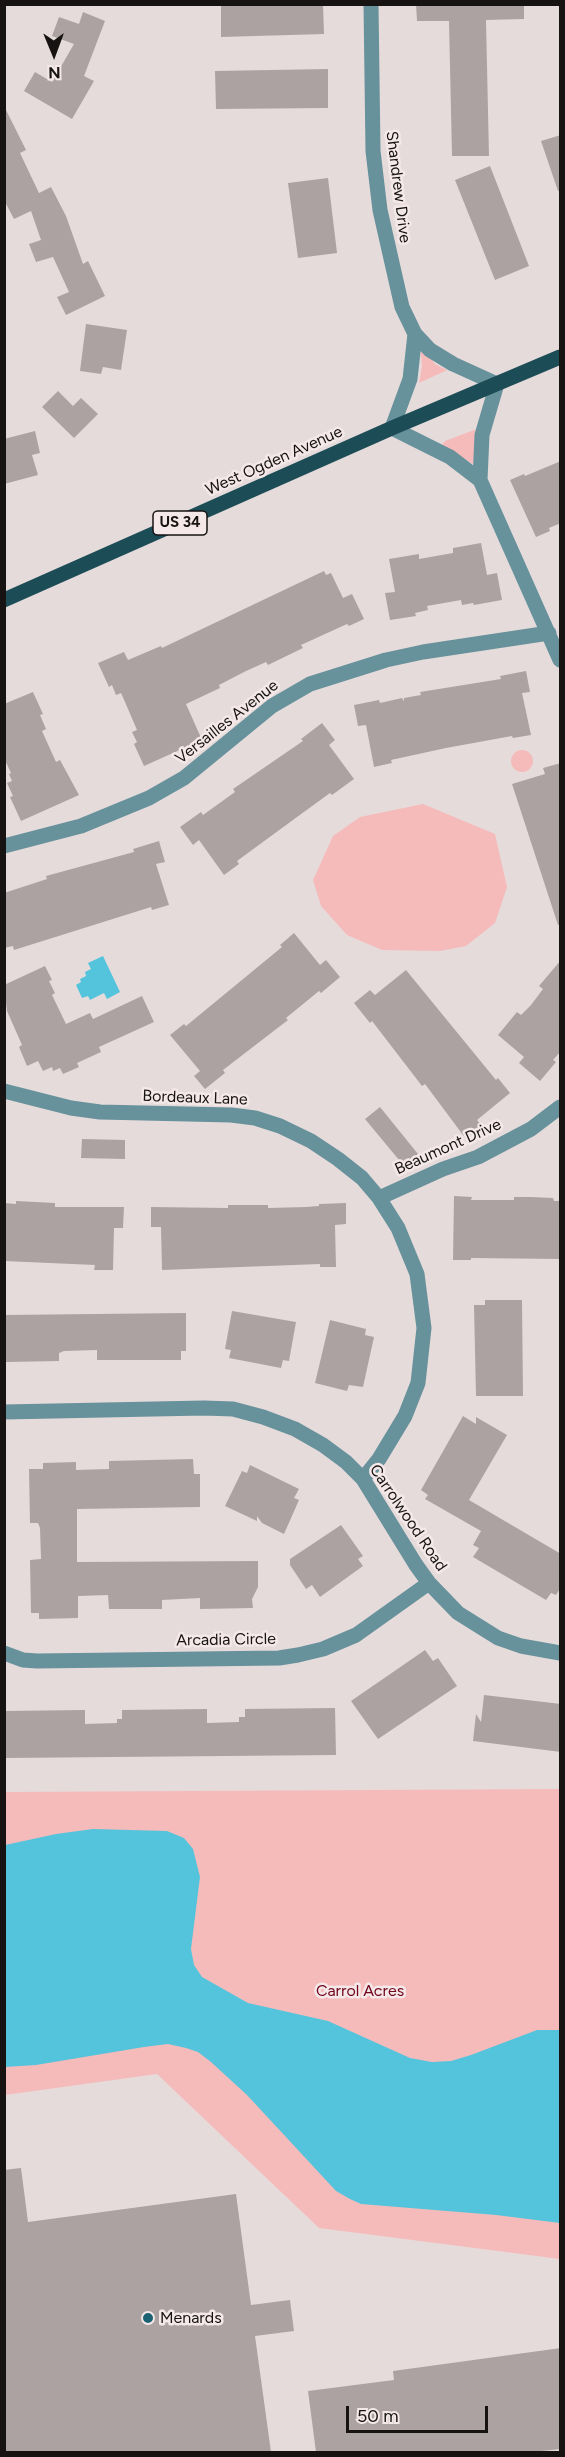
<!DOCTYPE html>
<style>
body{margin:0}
#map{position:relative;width:565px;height:2457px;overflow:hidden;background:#e6dbdb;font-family:Figtree,sans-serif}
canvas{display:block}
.frame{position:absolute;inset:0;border:6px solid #171313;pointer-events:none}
.north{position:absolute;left:24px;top:24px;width:60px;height:60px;-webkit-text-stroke:4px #f4e8e8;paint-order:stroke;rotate:179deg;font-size:16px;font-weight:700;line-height:24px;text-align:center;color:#171313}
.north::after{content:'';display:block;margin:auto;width:21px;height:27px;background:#171313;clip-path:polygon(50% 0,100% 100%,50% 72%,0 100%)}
.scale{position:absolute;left:346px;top:2406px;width:142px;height:27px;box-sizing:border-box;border:3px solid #171313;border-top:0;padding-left:8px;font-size:18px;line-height:21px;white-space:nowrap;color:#171313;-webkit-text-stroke:4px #f4e8e8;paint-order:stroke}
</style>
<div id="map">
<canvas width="565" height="2457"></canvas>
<div class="frame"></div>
<div class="north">N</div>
<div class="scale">50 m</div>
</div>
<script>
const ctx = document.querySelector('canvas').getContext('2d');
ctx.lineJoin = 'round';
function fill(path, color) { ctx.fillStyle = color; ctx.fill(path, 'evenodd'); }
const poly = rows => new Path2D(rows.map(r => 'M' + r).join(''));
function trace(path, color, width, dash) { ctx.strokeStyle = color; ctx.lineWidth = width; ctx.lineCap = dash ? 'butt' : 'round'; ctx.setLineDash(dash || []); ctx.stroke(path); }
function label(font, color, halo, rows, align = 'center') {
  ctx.font = font + ' Figtree,sans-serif'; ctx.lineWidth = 5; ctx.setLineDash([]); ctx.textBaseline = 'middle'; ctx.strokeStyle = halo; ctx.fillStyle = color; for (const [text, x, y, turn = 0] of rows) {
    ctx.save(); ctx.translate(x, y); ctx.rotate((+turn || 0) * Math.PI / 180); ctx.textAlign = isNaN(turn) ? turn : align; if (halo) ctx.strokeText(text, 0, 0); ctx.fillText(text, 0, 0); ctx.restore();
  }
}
fill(poly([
 [420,344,435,364,447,370,419,383,422,366],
 [474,430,477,431,473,464,442,445,445,441],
 '511 761a11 11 0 1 1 22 0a11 11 0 1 1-22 0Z',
 [423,804,495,834,507,887,495,923,466,946,440,951,382,950,347,935,321,906,313,880,333,836,360,817],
 [560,1789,560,2259,319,2228,157,2074,5,2095,4,1792]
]), '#f5bbba');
fill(poly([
 [103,956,120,992,107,999,104,993,90,1000,88,996,82,998,76,985,81,982,80,979,86,976,85,972,91,969,88,963],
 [93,1829,167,1831,184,1838,193,1849,200,1877,191,1949,194,1965,202,1977,248,2003,328,2021,410,2058,432,2062,451,2061,471,2055,537,2030,560,2030,560,2223,496,2215,361,2204,350,2199,336,2191,247,2095,211,2062,198,2052,186,2048,168,2044,144,2047,36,2065,5,2067,5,1845,56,1834]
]), '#54c4dc');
fill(poly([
 [221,4,323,4,324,34,221,37],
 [416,4,524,4,524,19,486,20,489,156,452,156,449,21,417,21],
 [83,12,105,21,84,76,94,81,72,119,24,91,35,72,52,82,74,44,52,36,59,17,79,24],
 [328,69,328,108,216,109,215,71],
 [4,106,26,150,20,153,39,193,51,187,66,216,83,264,88,261,105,296,66,315,57,297,69,292,53,257,36,262,29,244,41,240,31,211,14,219,4,200],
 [561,135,561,190,558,191,541,141],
 [490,166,529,266,495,280,455,180],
 [328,178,337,253,298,258,288,183],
 [86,324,127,330,121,370,103,367,101,374,80,371],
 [58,391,73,406,81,398,98,414,74,438,42,407],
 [35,431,40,453,32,455,38,475,4,484,4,439],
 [561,461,561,523,549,528,550,531,536,537,510,480,524,474,525,476],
 [481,543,487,575,497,573,502,600,474,605,473,603,462,605,461,600,427,606,428,610,415,613,416,616,390,620,385,593,395,592,389,559,419,554,419,559,453,553,453,548],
 [324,571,326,575,331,573,343,598,352,594,364,619,349,626,347,624,301,645,303,648,268,665,266,662,246,671,219,685,220,688,186,704,202,740,144,766,134,744,137,742,132,732,137,730,125,702,121,693,116,695,112,685,109,687,98,663,124,652,128,660,161,646,162,648],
 [526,671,530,692,522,693,531,735,513,738,512,736,446,748,391,760,392,763,374,767,366,725,358,726,354,705,379,700,380,703,402,698,404,701,404,698,421,695,420,692,501,679,500,676],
 [33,692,43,714,40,715,46,729,42,731,56,762,60,760,79,795,21,821,10,797,13,796,7,783,12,781,9,774,11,773,4,758,4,704],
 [322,723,335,740,329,745,354,779,332,795,330,793,282,828,237,861,239,864,224,875,199,840,193,845,180,827,201,812,203,815,235,792,233,789,303,741,301,739],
 [561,763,561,925,558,925,512,784,545,774,543,768],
 [159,841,165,862,156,864,169,905,152,910,151,907,14,950,13,946,4,948,4,893,47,879,46,876,134,852,133,849],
 [294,933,320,965,326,960,340,977,321,993,319,991,286,1018,288,1020,223,1070,225,1073,205,1089,194,1076,200,1071,170,1035,184,1024,186,1026,282,947,280,945],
 [561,960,561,1051,553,1060,556,1062,540,1081,519,1063,524,1057,498,1035,517,1012,521,1015,531,1005,543,989,539,986],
 [45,966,52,980,49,981,55,993,52,995,66,1024,90,1013,93,1019,142,996,154,1022,99,1047,101,1052,77,1063,79,1067,63,1074,60,1068,53,1071,52,1067,43,1071,38,1061,27,1066,19,1047,22,1045,7,1011,4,985],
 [406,970,496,1080,498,1078,510,1093,477,1120,482,1126,466,1139,425,1084,422,1086,372,1021,370,1023,354,1003,370,990,375,995],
 [380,1107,418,1154,404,1166,365,1119],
 [82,1139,125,1140,125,1159,81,1158],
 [454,1196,472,1197,471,1200,514,1200,514,1197,531,1197,553,1198,554,1201,561,1201,561,1259,471,1258,471,1260,453,1260],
 [16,1201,55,1203,55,1207,124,1207,123,1228,114,1228,113,1270,94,1270,95,1265,4,1261,4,1203,16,1204],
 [346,1203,346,1224,335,1225,336,1267,320,1267,320,1264,162,1270,161,1227,151,1227,151,1207,228,1208,228,1205,268,1205,268,1208,306,1207,319,1206,319,1204],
 [485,1300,522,1300,523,1396,476,1396,474,1305,485,1305],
 [232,1311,296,1322,289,1361,283,1360,281,1368,229,1358,231,1350,225,1349],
 [186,1313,186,1351,181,1351,181,1360,97,1360,97,1350,64,1351,59,1353,59,1361,6,1362,4,1315],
 [330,1320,366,1329,365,1335,374,1337,363,1387,349,1385,347,1391,315,1383],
 [463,1416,476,1424,476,1417,507,1435,469,1500,561,1554,561,1587,556,1595,551,1593,546,1600,473,1557,479,1548,473,1545,481,1531,425,1499,428,1495,421,1490],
 [193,1459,194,1474,200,1474,200,1507,77,1509,77,1562,258,1561,258,1587,252,1599,253,1608,200,1609,200,1598,162,1600,162,1609,109,1609,108,1595,78,1596,78,1618,39,1619,39,1613,31,1613,30,1560,41,1559,40,1528,38,1523,30,1523,29,1469,43,1469,43,1463,76,1462,76,1470,109,1469,109,1461],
 [250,1465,299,1489,294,1498,299,1500,284,1534,262,1523,257,1516,257,1521,225,1506,242,1471,247,1473],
 [341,1525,363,1556,358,1559,363,1566,320,1597,312,1585,306,1589,290,1565,290,1559],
 [425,1650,433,1661,438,1658,457,1686,378,1739,351,1701],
 [484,1695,561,1704,561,1752,473,1741,476,1714,481,1722],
 [335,1708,336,1755,4,1758,4,1711,85,1710,85,1724,117,1723,117,1719,122,1719,122,1710,207,1709,207,1723,239,1722,239,1717,245,1717,245,1709],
 [21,2168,28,2222,236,2194,251,2305,290,2300,294,2331,255,2336,271,2452,4,2452,4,2170],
 [561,2348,561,2449,532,2452,316,2452,308,2391,394,2380,393,2371]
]), '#ada2a2');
trace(poly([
 [371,4,373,151,380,210,402,307,415,334,430,350,453,364,497,384,482,435,480,480,560,660],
 [415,334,410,379,392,428,450,457,480,480],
 [4,846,81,826,149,798,184,778,272,706,310,684,386,660,423,652,549,633],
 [4,1091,71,1108,100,1112,231,1115,255,1118,280,1126,311,1141,338,1159,362,1178,379,1198,398,1228,417,1274,424,1328,418,1383,405,1416,379,1459,363,1479],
 [379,1198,443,1169,478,1157,531,1129,560,1107],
 [4,1412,204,1408,233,1409,263,1417,295,1429,323,1445,346,1462,363,1479,416,1565,429,1583,458,1613,498,1638,521,1646,560,1653],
 [4,1653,23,1660,37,1661,279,1658,298,1655,323,1649,356,1635,429,1583]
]), '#67919b', 15);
trace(poly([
 [4,600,392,428,560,357]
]), '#1c4c56', 15);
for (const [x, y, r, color] of [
 [148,2318,6,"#1b6372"]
]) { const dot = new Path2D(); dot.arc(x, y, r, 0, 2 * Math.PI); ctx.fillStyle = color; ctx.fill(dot); trace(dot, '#f4e8e8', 2); }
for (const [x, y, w] of [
 [180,523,54]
]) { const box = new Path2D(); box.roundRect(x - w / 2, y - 12, w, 24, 4.5); ctx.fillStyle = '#f4e8e8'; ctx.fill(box); trace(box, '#171313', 1.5); }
label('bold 15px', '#171313', null, [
 ["US 34",180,523]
]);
label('16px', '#171313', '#f4e8e8', [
 ["Shandrew Drive",398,187,83],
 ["West Ogden Avenue",274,461,-24],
 ["Versailles Avenue",227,722,-38],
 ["Bordeaux Lane",195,1098,2],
 ["Beaumont Drive",448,1147,-24],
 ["Carrolwood Road",408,1518,56],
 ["Arcadia Circle",226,1640,-1]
]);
label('16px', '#71051c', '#f4e8e8', [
 ["Carrol Acres",360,1991]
]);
label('16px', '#171313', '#f4e8e8', [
 ["Menards",160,2318]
], 'left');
</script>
